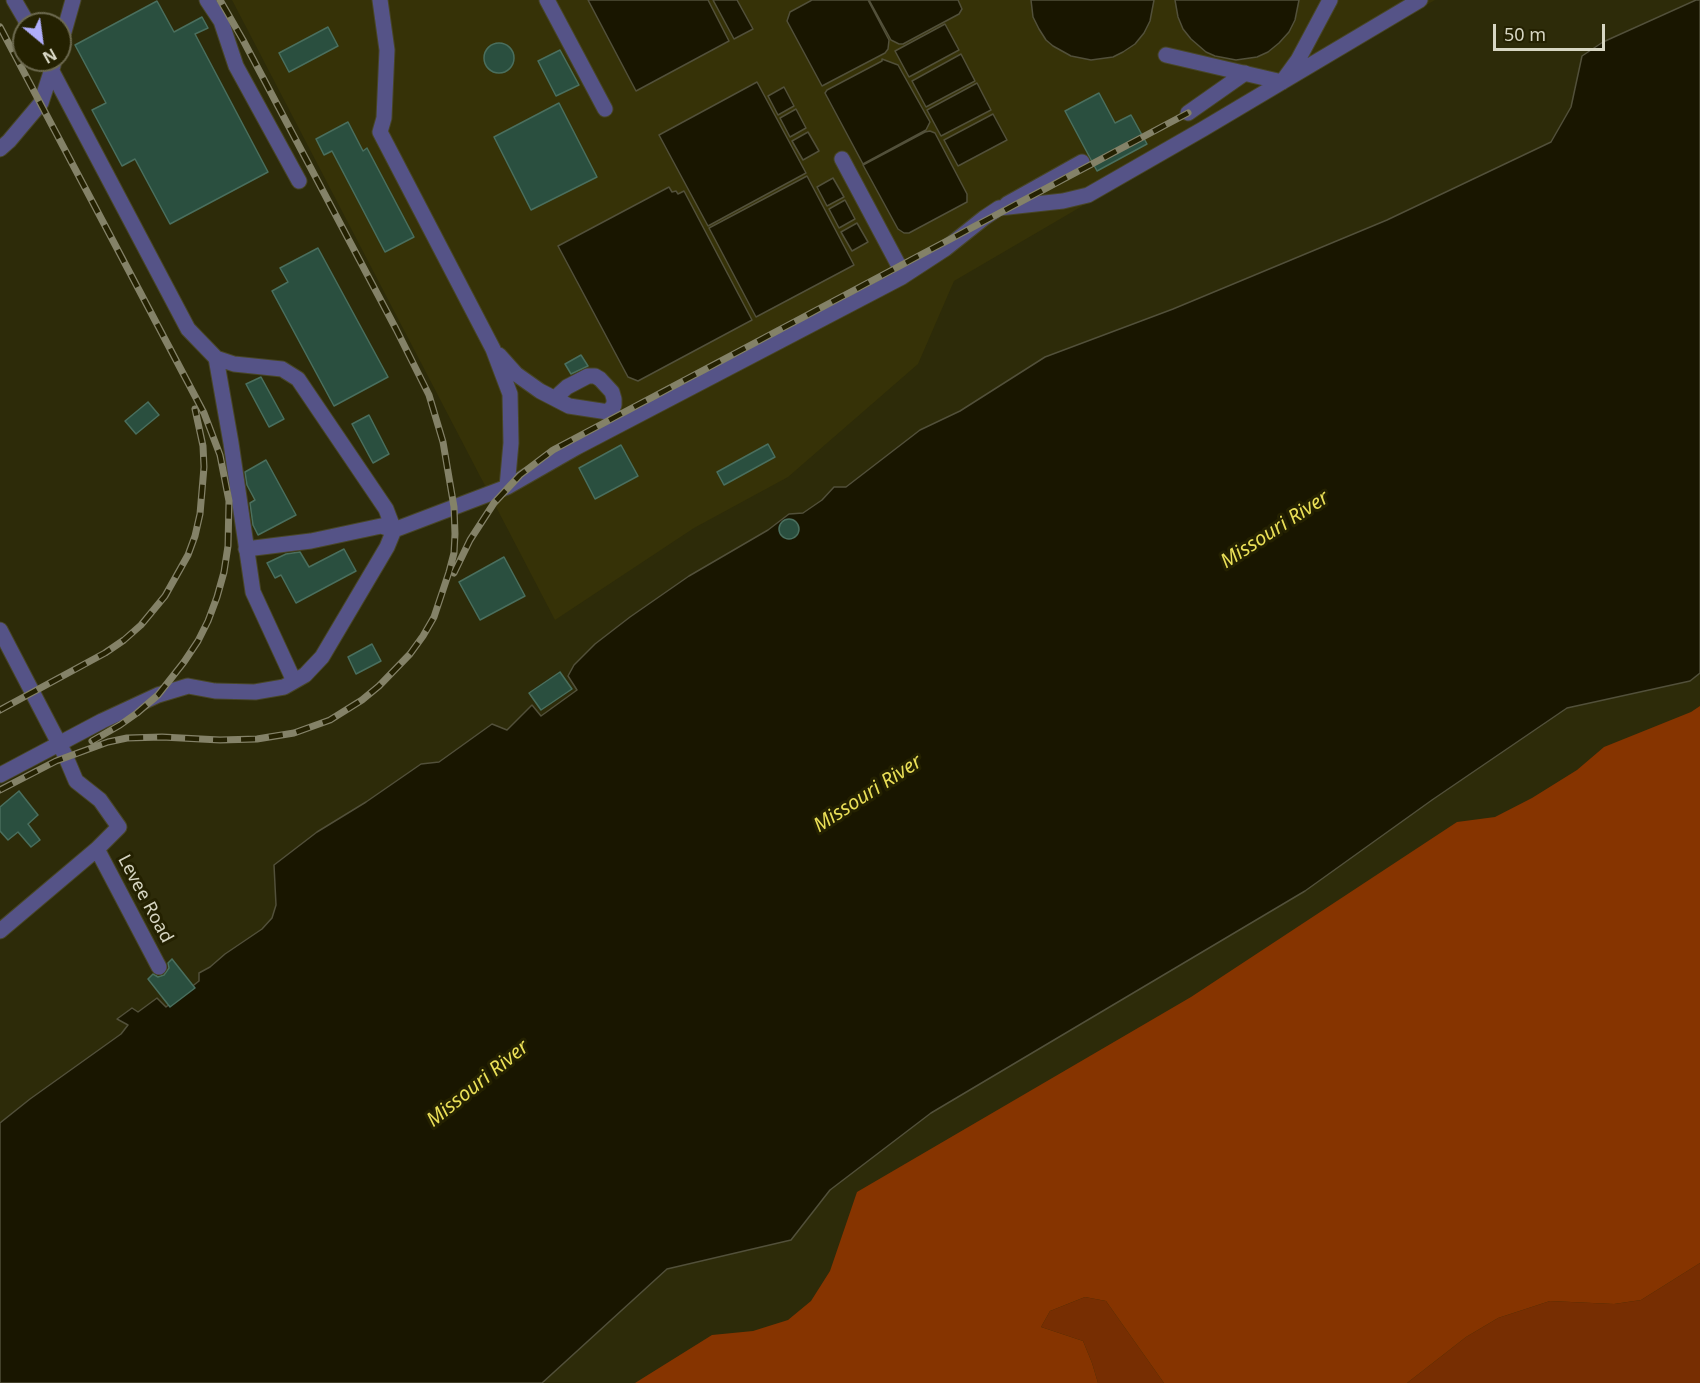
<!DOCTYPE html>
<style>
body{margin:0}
#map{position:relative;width:1700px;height:1383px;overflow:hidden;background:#2d2b09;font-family:"Noto Sans",sans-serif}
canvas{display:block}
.north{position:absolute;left:12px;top:12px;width:60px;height:60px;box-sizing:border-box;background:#242101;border:2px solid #6c694f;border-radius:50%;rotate:151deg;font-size:16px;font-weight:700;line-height:24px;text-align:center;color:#d7d6c3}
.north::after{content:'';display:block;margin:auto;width:21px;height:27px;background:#b0aefa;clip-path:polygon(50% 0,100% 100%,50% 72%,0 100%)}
.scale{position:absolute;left:1493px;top:24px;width:112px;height:27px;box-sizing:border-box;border:3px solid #d7d6c3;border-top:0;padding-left:8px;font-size:18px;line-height:21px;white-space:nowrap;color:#d7d6c3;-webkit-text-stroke:4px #242101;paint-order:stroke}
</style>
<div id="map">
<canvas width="1700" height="1383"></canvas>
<div class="north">N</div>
<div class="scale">50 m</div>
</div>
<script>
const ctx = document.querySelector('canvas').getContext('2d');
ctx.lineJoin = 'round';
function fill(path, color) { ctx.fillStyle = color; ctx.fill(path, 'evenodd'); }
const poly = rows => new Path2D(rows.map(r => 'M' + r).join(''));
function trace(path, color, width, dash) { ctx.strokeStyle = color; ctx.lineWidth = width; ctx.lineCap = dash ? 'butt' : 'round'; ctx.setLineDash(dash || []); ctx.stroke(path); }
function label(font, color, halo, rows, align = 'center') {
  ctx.font = font + ' "Noto Sans",sans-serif'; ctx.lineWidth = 6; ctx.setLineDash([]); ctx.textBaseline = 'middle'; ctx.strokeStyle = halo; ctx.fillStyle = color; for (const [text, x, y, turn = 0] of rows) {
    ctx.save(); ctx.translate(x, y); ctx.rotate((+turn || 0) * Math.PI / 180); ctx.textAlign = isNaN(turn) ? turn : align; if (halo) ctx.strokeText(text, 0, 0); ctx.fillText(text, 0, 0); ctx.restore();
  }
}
fill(poly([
 [232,0,1435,0,954,281,918,364,788,477,694,528,555,620]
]), '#363207');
fill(poly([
 [1700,1263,1700,1383,1407,1383,1466,1337,1498,1318,1550,1301,1614,1304,1641,1300],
 [1085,1297,1106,1301,1164,1383,1098,1383,1092,1363,1083,1341,1041,1327,1050,1311]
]), '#772e02');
fill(poly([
 [1700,706,1700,1263,1641,1300,1614,1304,1550,1301,1498,1318,1466,1337,1407,1383,1164,1383,1106,1301,1085,1297,1050,1311,1041,1327,1083,1341,1092,1363,1098,1383,635,1383,712,1335,753,1331,788,1320,811,1301,830,1271,857,1192,1191,997,1457,822,1495,817,1532,798,1577,770,1604,747,1691,712]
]), '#863400');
const water = poly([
 [588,0,708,0,729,41,636,91,588,0],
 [713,0,737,0,753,29,734,39,713,0],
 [812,0,868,0,889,40,888,49,885,53,822,86,787,21,790,12,812,0],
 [869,0,958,0,962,9,959,14,903,44,899,44,891,40,869,0],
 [1031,0,1154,0,1150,21,1144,33,1135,44,1123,52,1113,57,1091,60,1071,56,1053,46,1046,40,1039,29,1033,17,1031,0],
 [1175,0,1299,0,1295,20,1289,32,1279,43,1268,52,1257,57,1236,60,1215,56,1206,52,1191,39,1183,29,1178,17,1175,0],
 [1696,0,1700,0,1700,673,1690,681,1567,708,1432,800,1305,891,931,1113,830,1190,791,1240,667,1269,542,1383,0,1383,0,1123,30,1099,121,1034,128,1025,117,1019,132,1008,138,1012,157,998,166,1007,199,981,199,973,210,967,225,954,262,929,272,918,276,905,274,865,317,832,366,802,421,764,439,762,492,724,507,730,532,705,541,716,577,690,568,676,574,665,595,644,630,617,689,576,768,530,789,514,803,513,822,500,834,487,846,487,920,430,960,411,1045,357,1173,309,1387,220,1551,142,1571,107,1582,56,1603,42,1696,0],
 [945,24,959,50,909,77,895,51,945,24],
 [961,54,975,81,926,107,912,81,961,54],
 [882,59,898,65,930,122,926,130,863,164,825,93,827,90,882,61,882,59],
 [757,82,806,173,708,226,659,135,757,82],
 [977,83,991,110,941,136,927,110,977,83],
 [784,87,794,106,778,115,768,96,784,87],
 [796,109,806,128,790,137,780,118,796,109],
 [993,114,1007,140,958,166,944,140,993,114],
 [930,131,935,133,967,194,967,202,909,233,904,233,898,229,863,165,925,132,930,131],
 [808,132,819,151,803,160,792,141,808,132],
 [807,176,854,265,756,317,709,228,807,176],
 [833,178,844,197,827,206,817,187,833,178],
 [669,187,672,192,676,191,678,194,684,191,752,320,638,381,628,377,558,246,669,187],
 [845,200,855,219,839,228,829,209,845,200],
 [857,223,868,242,852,251,841,232,857,223]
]);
fill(water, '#191600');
trace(water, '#52503a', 1.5);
const building = poly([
 [157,1,174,32,202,17,208,28,195,34,268,172,170,224,135,159,122,166,92,110,106,103,75,45,157,1],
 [328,27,338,46,289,72,279,53,328,27],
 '484 58a15 15 0 1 1 30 0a15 15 0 1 1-30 0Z',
 [560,50,579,85,556,96,538,61,560,50],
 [1099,93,1115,123,1131,115,1147,144,1097,171,1065,111,1099,93],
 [559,103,597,177,531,210,494,137,559,103],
 [348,122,363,151,367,148,414,237,385,252,332,151,324,155,316,139,348,122],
 [318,248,388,377,334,406,272,291,288,282,280,268,318,248],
 [581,355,588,366,571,374,565,364,581,355],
 [261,377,284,419,269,427,246,384,261,377],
 [148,402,159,415,136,434,125,421,148,402],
 [369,415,389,454,373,463,352,424,369,415],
 [768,444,775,457,724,485,717,472,768,444],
 [621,445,638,476,595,499,579,468,621,445],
 [266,460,296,515,258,535,253,525,250,503,255,500,247,485,245,472,266,460],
 '779 529a10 10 0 1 1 20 0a10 10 0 1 1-20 0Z',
 [344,549,356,571,296,603,281,575,275,578,267,563,286,554,300,552,309,567,344,549],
 [504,557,525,596,480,620,459,582,504,557],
 [372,644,381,661,356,674,348,657,372,644],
 [560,672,572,689,541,710,529,693,560,672],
 [19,791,38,815,28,824,40,840,31,847,18,832,8,840,0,831,0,807,19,791],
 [172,959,195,988,170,1007,148,979,153,974,158,977,164,975,169,968,168,963,172,959]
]);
fill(building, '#2a4f3f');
trace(building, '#4a6f5e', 1.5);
const minor = poly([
 [14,0,28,24],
 [207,0,221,21,236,66,299,181],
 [380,0,387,50,384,118,380,132,493,349,510,394,511,443,507,487],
 [547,0,605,109],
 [60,46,73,0],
 [1166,55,1282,82,1298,60,1330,0],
 [46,60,188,329,216,358,234,364,282,369,298,379,386,509,394,530],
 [1188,113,1245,73],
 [0,149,9,141,41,103,53,66],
 [842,159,899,266,902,277],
 [1007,204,1082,162],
 [499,355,516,374,540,391,569,406,608,412,616,416,620,424],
 [216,358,231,443,253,592,294,681],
 [555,398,567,387,588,376,595,376,600,379,612,392,614,399,614,405,608,412],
 [246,549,311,541,381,526,394,530],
 [0,630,65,755,76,781,100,800,119,827,97,849,0,931],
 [0,775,102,721,158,695,188,686,215,691,255,692,284,687,305,675,322,657,387,547,394,530,507,487,577,447,902,277,945,249,984,218,999,208,1063,201,1088,195,1203,129,1420,0],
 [97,849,159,967]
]);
trace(minor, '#484627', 17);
trace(minor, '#555387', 15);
const rail = poly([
 [0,27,204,413,220,455,229,501,228,546,224,572,217,597,208,621,198,641,184,662,158,695,137,713,120,725,92,741],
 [454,573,470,540,494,503,520,475,553,450,1188,113],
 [0,710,105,653,124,640,141,625,165,596,188,555,195,536,200,514,204,467,203,446,195,409],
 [0,790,56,761,108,742,127,738,162,737,220,740,257,739,294,733,330,720,362,700,379,686,410,654,423,636,434,617,449,572,454,553,455,534,454,507,443,442,429,395,396,329,243,40,220,0]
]);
trace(rail, '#848268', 7);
trace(rail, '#242101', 4.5, [14]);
label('18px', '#d7d6c3', '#242101', [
 ["Levee Road",145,899,62]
]);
label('italic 20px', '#eadf57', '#242101', [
 ["Missouri River",1275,530,-33],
 ["Missouri River",868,794,-33],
 ["Missouri River",478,1084,-39]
]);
</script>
